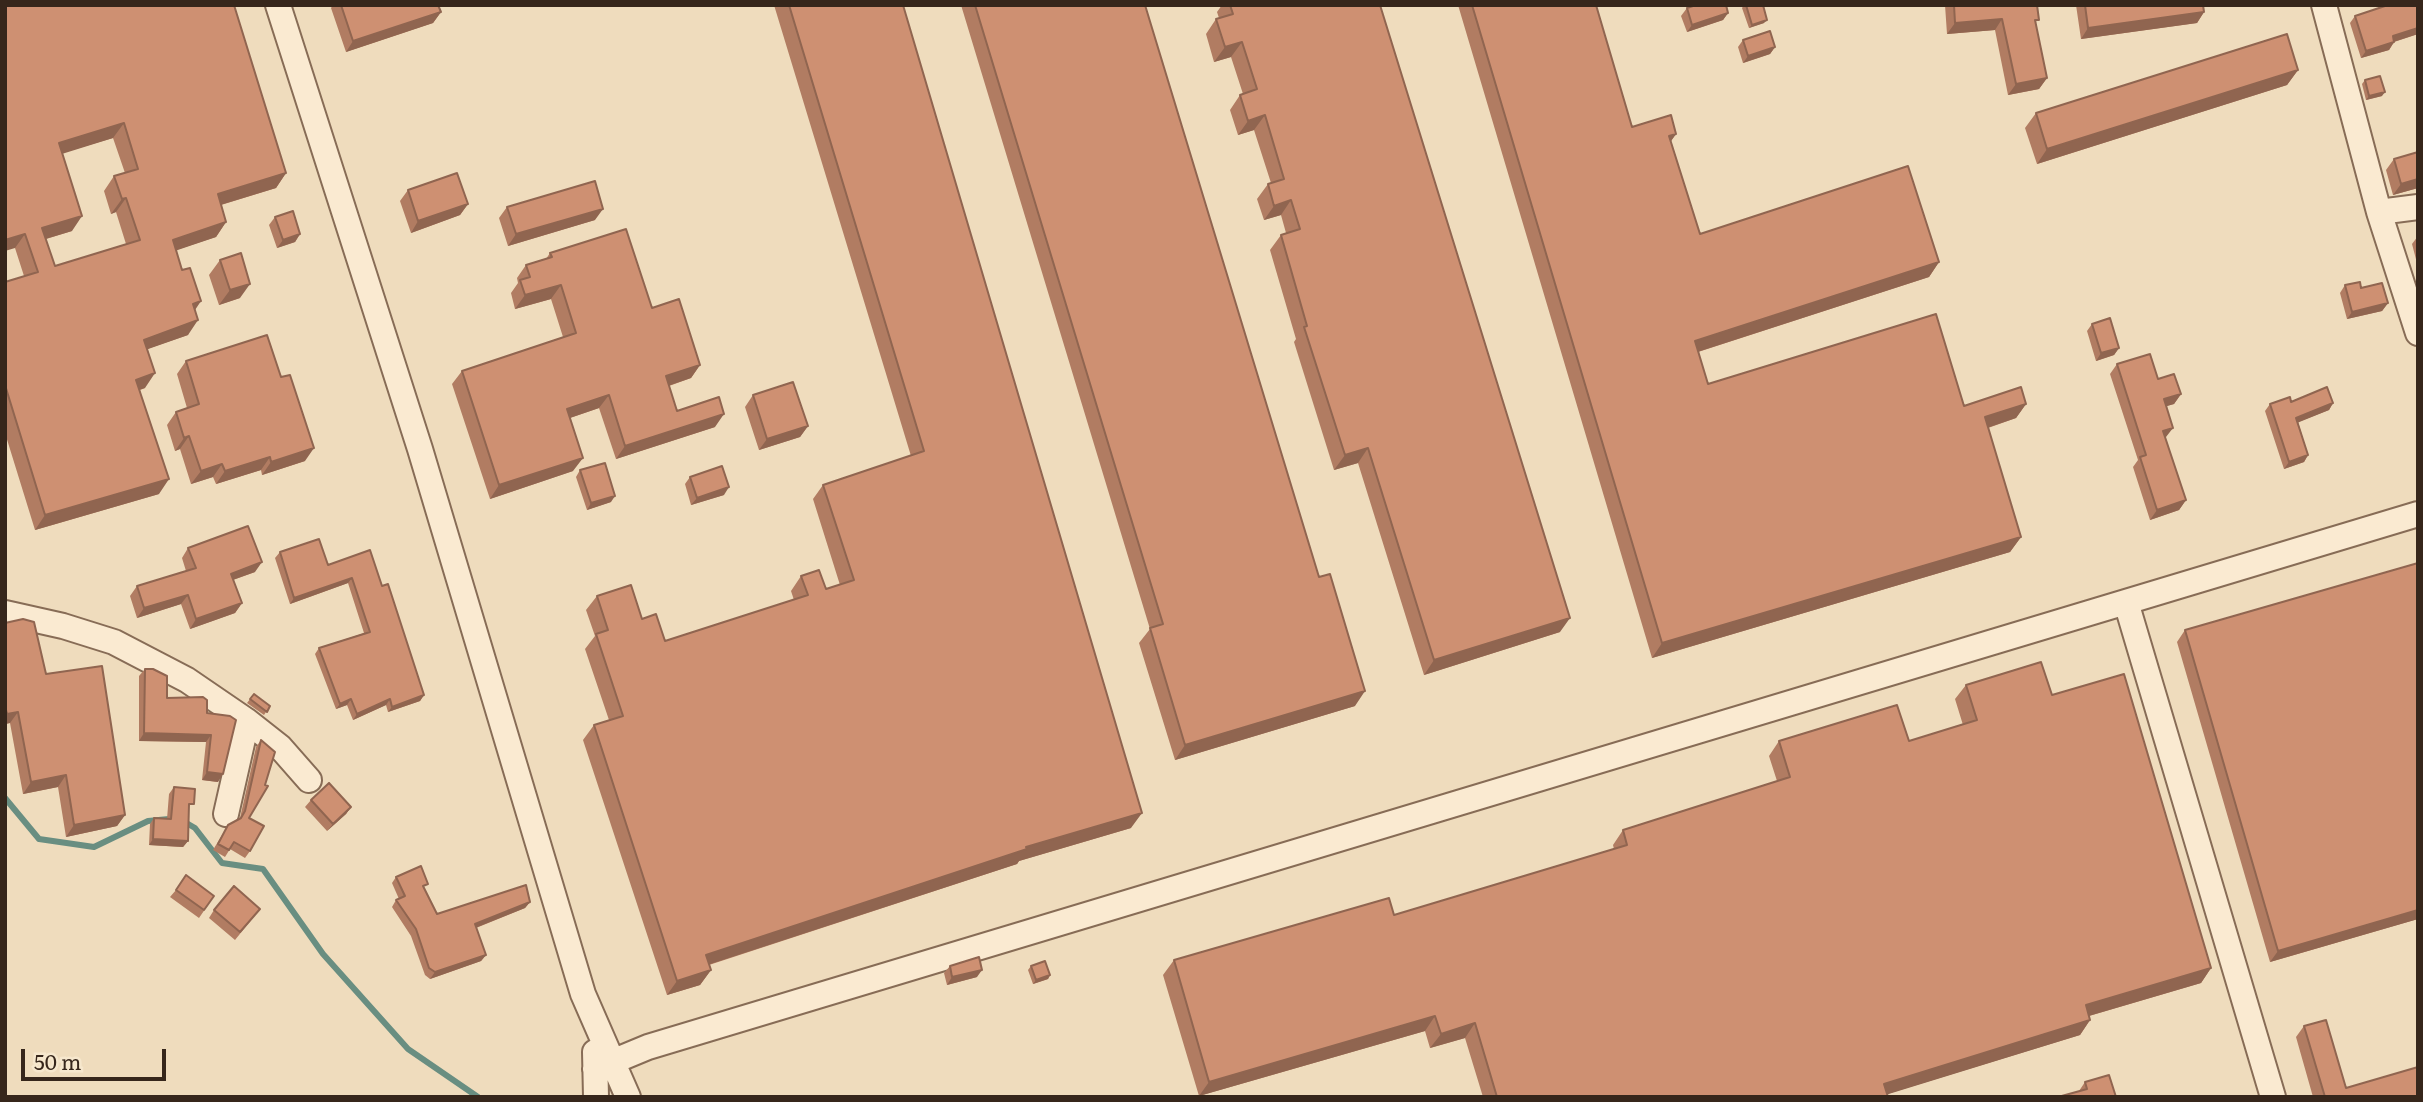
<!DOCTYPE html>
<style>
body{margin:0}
#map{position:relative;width:2423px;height:1102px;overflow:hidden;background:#efdcbd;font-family:Literata,serif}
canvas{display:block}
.frame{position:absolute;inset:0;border:7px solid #36261b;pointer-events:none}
.scale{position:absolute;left:21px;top:1049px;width:145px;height:32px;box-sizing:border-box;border:4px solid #36261b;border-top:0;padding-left:9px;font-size:21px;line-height:24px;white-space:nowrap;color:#36261b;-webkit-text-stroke:5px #f6e7cd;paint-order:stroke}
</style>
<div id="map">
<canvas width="2423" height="1102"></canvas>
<div class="frame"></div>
<div class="scale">50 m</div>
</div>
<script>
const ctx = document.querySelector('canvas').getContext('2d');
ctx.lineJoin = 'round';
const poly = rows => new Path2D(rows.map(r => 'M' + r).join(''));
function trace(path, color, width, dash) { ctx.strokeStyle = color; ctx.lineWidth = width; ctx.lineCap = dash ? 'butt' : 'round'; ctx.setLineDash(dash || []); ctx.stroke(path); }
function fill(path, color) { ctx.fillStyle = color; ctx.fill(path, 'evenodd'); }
trace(poly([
 [5,798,39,839,94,847,148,821,169,819],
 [183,821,195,828,222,863,263,869,323,954,408,1049,478,1097]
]), '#698e81', 6);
const minor = poly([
 [278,5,420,449,583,994,628,1097],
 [2324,5,2379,212,2418,333],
 [2379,212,2418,207],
 [2126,602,2273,1097],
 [5,613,63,626,114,642,187,680,247,721,280,747,309,780],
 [226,814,247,721],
 [595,1052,596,1097],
 [595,1069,648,1047,2418,514]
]);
trace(minor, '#876c56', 28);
trace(minor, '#faead1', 24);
fill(poly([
 [5,5,286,173,276,188,221,205,226,222,216,237,176,250,195,310,188,335,147,349,145,388,140,390,159,494,35,530,5,433,5,282,24,276,15,248],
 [113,138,125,173,114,176,104,191,111,214,116,212,126,244,55,266,46,239,72,231,62,153],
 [333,5,439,5,441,12,433,23,346,52,331,8],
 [774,5,903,5,1131,828,1019,861,1017,864,709,965,711,970,700,985,667,995,583,740,594,725,609,720,585,649,595,636,586,610,597,596,642,619,665,641,794,600,791,591,801,576,826,589,840,585,813,499,823,485,911,456],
 [961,5,1145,5,1319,577,1355,706,1175,760,1139,643,1150,629],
 [1222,5,1230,5,1560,632,1424,675,1358,463,1334,470,1294,342,1296,339,1270,250,1281,235,1286,233,1281,215,1264,220,1257,199,1268,184,1271,183,1254,130,1238,135,1230,110,1240,95,1243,94,1231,57,1214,62,1206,34,1216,19,1219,18,1217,12],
 [1458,5,1596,5,1632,127,1676,134,1671,141,1700,234,1939,262,1929,277,1698,352,1708,384,1964,406,2026,404,2016,418,1988,428,2021,537,2010,552,1652,658],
 [1744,5,1763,5,1764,23,1749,28,1742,8],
 [1945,5,2037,5,2036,24,2047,78,2039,89,2008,95,1995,30,1947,34],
 [2076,5,2203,5,2204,12,2197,23,2081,39],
 [2380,5,2417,5,2418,34,2394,42,2389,50,2361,58,2350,23,2355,16,2381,8],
 [1687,8,1728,13,1723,20,1687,32,1681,16],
 [1743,40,1775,47,1770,54,1743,63,1738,47],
 [2298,70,2287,85,2037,164,2025,128,2036,113],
 [2365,80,2382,96,2366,100,2362,84],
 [2394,159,2418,188,2393,195,2386,170],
 [408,190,468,204,460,215,411,233,400,201],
 [507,207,595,220,508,246,499,218],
 [275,217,300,234,295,242,277,248,269,225],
 [2418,236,2418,267,2412,244],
 [550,253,652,308,700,365,691,378,669,386,677,411,715,427,616,459,599,408,570,418,573,471,490,499,452,384,462,371,563,337,551,299,515,309,511,293,518,283,517,278,526,265,546,259],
 [220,260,240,298,219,305,209,275],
 [2345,285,2361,288,2388,303,2382,311,2347,319,2340,293],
 [2092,324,2119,348,2114,355,2096,361,2087,331],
 [186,361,305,461,262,475,261,470,216,484,213,477,191,484,180,449,175,451,167,425,176,412,187,408,177,374],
 [2117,364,2158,379,2181,394,2174,404,2166,406,2166,437,2165,438,2186,500,2179,510,2150,520,2133,467,2138,460,2110,374],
 [753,395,808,426,800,437,759,450,745,407],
 [2291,402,2333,403,2329,410,2298,422,2308,455,2304,462,2284,469,2265,411,2270,404],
 [580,470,611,502,587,510,576,477],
 [690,477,724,495,691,505,685,484],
 [188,548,255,572,233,580,242,603,235,613,190,629,181,604,137,618,130,596,137,586,186,571,182,558],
 [280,552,328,565,382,586,424,695,420,701,388,712,386,705,353,720,347,705,336,709,315,654,319,648,364,633,348,583,290,604,275,558],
 [5,623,46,674,125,815,117,826,66,837,58,787,23,794,10,723,5,724],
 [2185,630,2418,919,2270,962,2177,642],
 [145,669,167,698,207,713,230,716,218,782,202,780,206,742,139,741,139,676],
 [1966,685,2052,695,2211,968,2201,983,2089,1016,2090,1020,2080,1035,1887,1094,1888,1097,1483,1097,1465,1038,1430,1048,1425,1031,1199,1096,1163,975,1174,960,1394,915,1614,849,1613,845,1623,830,1777,781,1769,756,1779,741,1909,741,1963,725,1955,699],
 [254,694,270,706,264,715,247,703],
 [261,740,249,818,250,851,245,858,230,849,225,857,213,850,228,825,240,818,256,747],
 [174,787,189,810,188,841,183,847,149,845,150,824,154,818,167,819,169,794],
 [311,800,351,807,346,814,327,831,305,807],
 [396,877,424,889,437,914,530,902,525,908,476,928,486,955,481,961,430,979,425,975,411,936,392,907,396,900,399,899,392,883],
 [176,890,214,896,199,918,170,897],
 [260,909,235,940,209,918,214,910],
 [950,966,977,977,947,985,944,973],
 [1031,966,1050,975,1048,979,1033,984,1028,970],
 [2304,1026,2346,1088,2418,1097,2313,1097,2296,1037],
 [2085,1082,2116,1097,2079,1091]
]), '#b17c62');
fill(poly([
 [441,12,433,23,346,52,353,41],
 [2204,12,2197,23,2081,39,2088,28],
 [1728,13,1723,20,1687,32,1692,25],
 [2002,19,1995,30,1947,34,1955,23],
 [1767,20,1764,23,1749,28,1752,25],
 [2418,28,2418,34,2387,44,2393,36],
 [1242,42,1231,57,1214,62,1225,47],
 [2394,42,2389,50,2361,58,2366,51],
 [1775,47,1770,54,1743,63,1748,56],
 [2298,70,2287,85,2037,164,2047,149],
 [2047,78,2039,89,2008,95,2016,84],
 [2385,92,2382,96,2366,100,2369,96],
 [1265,115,1254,130,1238,135,1248,121],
 [124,123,113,138,49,158,59,143],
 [1676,134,1666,148,1669,136],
 [286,173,276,188,207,209,218,194],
 [2418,179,2418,188,2393,195,2401,184],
 [126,198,116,212,111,214,122,199],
 [1291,200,1281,215,1264,220,1274,206],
 [468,204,460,215,411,233,418,221],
 [603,209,595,220,508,246,516,234],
 [82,216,72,231,32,243,42,228],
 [226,222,216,237,163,255,173,240],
 [25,234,15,248,5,251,5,240],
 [300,234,295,242,277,248,283,240],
 [1939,262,1929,277,1685,356,1695,341],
 [250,284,240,298,219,305,230,290],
 [561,285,551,299,515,309,525,295],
 [201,301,191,316,193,304],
 [2388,303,2382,311,2347,319,2352,312],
 [198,320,188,335,134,354,144,340],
 [2119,348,2114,355,2096,361,2101,353],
 [700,365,691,378,656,390,666,376],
 [155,373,145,388,126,394,136,380],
 [2181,394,2174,404,2157,409,2164,399],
 [609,395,599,408,558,422,567,409],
 [2333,403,2329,410,2292,425,2296,418],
 [2026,404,2016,418,1975,432,1985,417],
 [724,414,715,427,616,459,625,446],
 [808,426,800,437,759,450,767,439],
 [2173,428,2166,437,2156,441,2163,431],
 [189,436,180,449,175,451,184,438],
 [314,448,305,461,262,475,271,462],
 [1368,448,1358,463,1334,470,1345,455],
 [2308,455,2304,462,2284,469,2289,462],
 [270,457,261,470,216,484,225,471],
 [583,458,573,471,490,499,499,485],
 [222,464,213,477,191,484,201,471],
 [169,479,159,494,35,530,45,515],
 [729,487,724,495,691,505,697,498],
 [615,496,611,502,587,510,591,503],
 [2186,500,2179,510,2150,520,2157,510],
 [2021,537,2010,552,1652,658,1662,643],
 [262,562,255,572,224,583,231,574],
 [352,578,348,583,290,604,294,598],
 [188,595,181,604,137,618,144,608],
 [242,603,235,613,190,629,196,619],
 [1570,618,1560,632,1424,675,1434,660],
 [1365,691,1355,706,1175,760,1185,745],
 [424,695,420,701,388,712,392,707],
 [351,699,347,705,336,709,340,704],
 [390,699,386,705,353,720,357,714],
 [18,712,10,723,5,724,5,716,7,714],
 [144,733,211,735,206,742,139,741],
 [207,772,223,774,218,782,202,780],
 [66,775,58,787,23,794,31,782],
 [351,807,346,814,327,831,333,824],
 [1142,813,1131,828,1019,861,1017,864,695,969,706,955,1026,847],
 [125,815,117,826,66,837,74,825],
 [153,839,188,841,183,847,149,845],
 [530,902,525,908,470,930,475,924],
 [2418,910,2418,919,2270,962,2278,951],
 [486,955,481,961,430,979,435,972],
 [2211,968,2201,983,2075,1020,2086,1005],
 [711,970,700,985,667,995,677,981],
 [982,970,977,977,947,985,952,977],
 [1050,975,1048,979,1033,984,1036,980],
 [1435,1016,1425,1031,1199,1096,1209,1082],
 [2090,1020,2080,1035,1879,1097,1884,1084],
 [1475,1023,1465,1038,1430,1048,1441,1034]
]), '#906550');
const building = poly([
 [5,5,234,5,286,173,218,194,226,222,173,240,182,270,190,268,201,301,193,304,198,320,144,340,155,373,136,380,169,479,45,515,5,385,5,282,38,272,25,234,5,240,5,5],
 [124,123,138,169,114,176,122,199,126,198,140,240,55,266,42,228,82,216,59,143,124,123],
 [341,5,438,5,441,12,353,41,341,5],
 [789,5,903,5,1142,813,1026,847,1027,849,706,955,711,970,677,981,594,725,623,716,596,634,608,630,597,596,631,585,642,619,656,614,665,641,808,595,801,576,819,570,826,589,854,580,823,485,924,451,789,5],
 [975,5,1145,5,1319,577,1330,574,1365,691,1185,745,1150,628,1163,624,975,5],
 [1230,5,1380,5,1570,618,1434,660,1368,448,1345,455,1304,327,1307,326,1281,235,1300,229,1291,200,1274,206,1268,184,1284,179,1265,115,1248,121,1240,95,1257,89,1242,42,1225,47,1216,19,1233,14,1230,5],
 [1472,5,1596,5,1632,127,1671,115,1676,134,1669,136,1700,234,1908,166,1939,262,1695,341,1708,384,1936,314,1964,406,2021,387,2026,404,1985,417,2021,537,1662,643,1472,5],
 [1696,5,1726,5,1728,13,1692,25,1687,8,1696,5],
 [1746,5,1763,5,1767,20,1752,25,1746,5],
 [1954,5,2037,5,2039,20,2035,20,2047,78,2016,84,2002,19,1955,23,1954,5],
 [2085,5,2203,5,2204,12,2088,28,2085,5],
 [2388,5,2417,5,2418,28,2393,36,2394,42,2366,51,2355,16,2388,5],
 [1770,31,1775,47,1748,56,1743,40,1770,31],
 [2287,34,2298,70,2047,149,2036,113,2287,34],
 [2380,76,2385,92,2369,96,2365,80,2380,76],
 [2418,152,2418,179,2401,184,2394,159,2418,152],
 [457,173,468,204,418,221,408,190,457,173],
 [595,181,603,209,516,234,507,207,595,181],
 [293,211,300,234,283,240,275,217,293,211],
 [626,229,652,308,679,299,700,365,666,376,677,411,719,397,724,414,625,446,609,395,567,409,583,458,499,485,462,371,576,333,561,285,525,295,520,280,530,277,526,265,552,257,550,253,626,229],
 [241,253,250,284,230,290,220,260,241,253],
 [2360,282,2361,288,2382,283,2388,303,2352,312,2345,285,2360,282],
 [2110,318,2119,348,2101,353,2092,324,2110,318],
 [267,335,281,377,290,375,314,448,271,462,270,457,225,471,222,464,201,471,189,436,184,438,176,412,199,404,186,361,267,335],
 [2150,354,2158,379,2174,374,2181,394,2164,399,2173,428,2163,431,2186,500,2157,510,2140,457,2146,455,2117,364,2150,354],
 [793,382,808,426,767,439,753,395,793,382],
 [2327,387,2333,403,2296,418,2308,455,2289,462,2270,404,2290,397,2291,402,2327,387],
 [605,463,615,496,591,503,580,470,605,463],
 [722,466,729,487,697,498,690,477,722,466],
 [248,526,262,562,231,574,242,603,196,619,188,595,144,608,137,586,196,568,188,548,248,526],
 [319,539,328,565,370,550,382,586,388,584,424,695,392,707,390,699,357,714,351,699,340,704,319,648,370,632,352,578,294,598,280,552,319,539],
 [2418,563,2418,910,2278,951,2185,630,2418,563],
 [23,619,34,622,46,674,102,666,125,815,74,825,66,775,31,782,18,712,7,714,5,706,5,623,23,619],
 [2041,662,2052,695,2124,674,2211,968,2086,1005,2090,1020,1884,1084,1888,1097,1497,1097,1475,1023,1441,1034,1435,1016,1209,1082,1174,960,1389,898,1394,915,1627,845,1623,830,1790,777,1779,741,1897,705,1909,741,1977,720,1966,685,2041,662],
 [145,669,153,669,167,676,167,698,203,697,207,700,207,713,230,716,236,720,223,774,207,772,211,735,144,733,145,669],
 [254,694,270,706,267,712,250,699,254,694],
 [261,740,275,752,265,785,268,786,249,818,264,826,250,851,234,842,229,850,218,844,228,825,241,818,245,811,261,740],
 [329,783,351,807,333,824,311,800,329,783],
 [174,787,195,789,194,804,189,804,188,841,153,839,154,818,171,819,174,787],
 [421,866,428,884,423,886,437,914,526,885,530,902,475,924,486,955,435,972,429,968,416,929,396,900,405,896,396,877,421,866],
 [186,875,214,896,204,910,176,890,186,875],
 [234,886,260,909,240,932,214,910,234,886],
 [979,957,982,970,952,977,950,966,979,957],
 [1045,961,1050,975,1036,980,1031,966,1045,961],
 [2326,1020,2346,1088,2418,1067,2418,1097,2325,1097,2304,1026,2326,1020],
 [2109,1075,2116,1097,2058,1097,2087,1089,2085,1082,2109,1075]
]);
fill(building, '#ce9072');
trace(building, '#906550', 2);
</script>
